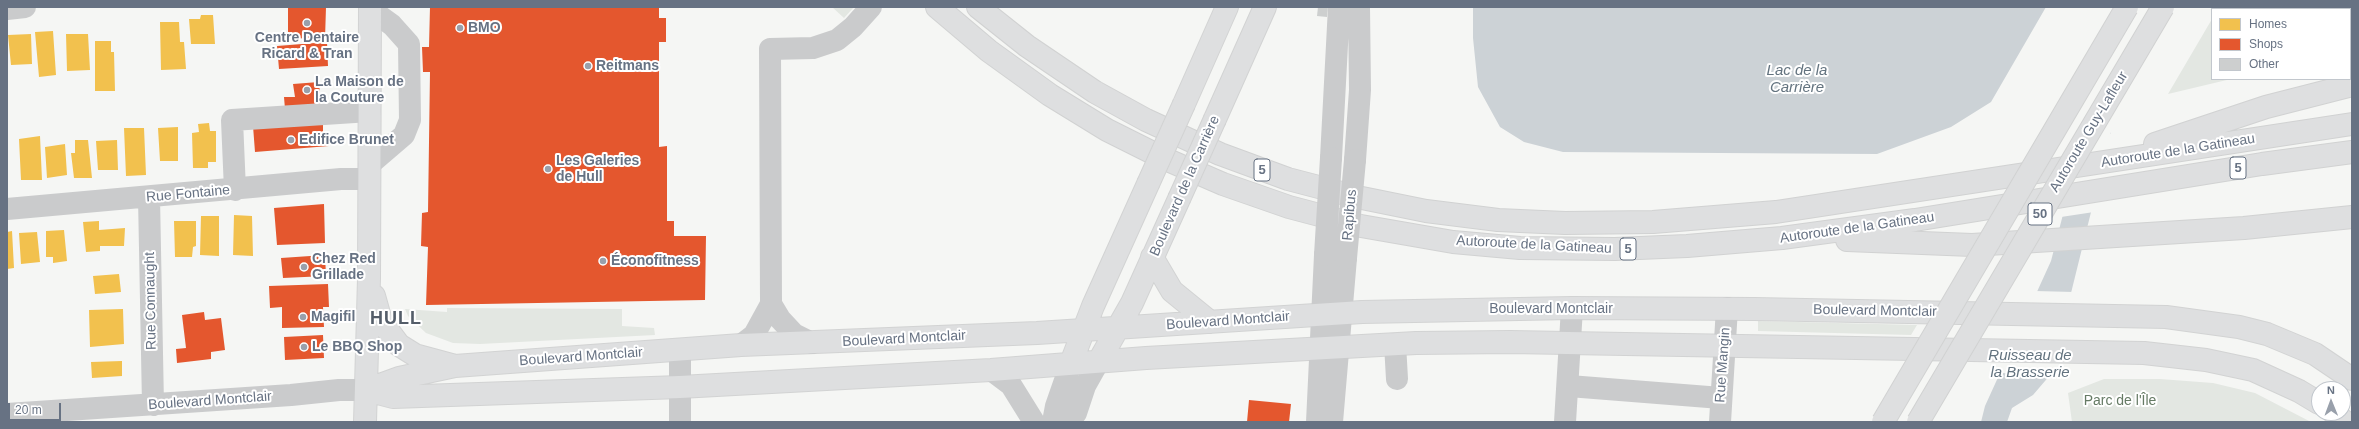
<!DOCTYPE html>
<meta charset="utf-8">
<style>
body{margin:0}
#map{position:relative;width:2359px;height:429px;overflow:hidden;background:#f5f6f4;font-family:Helvetica,sans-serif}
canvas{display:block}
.frame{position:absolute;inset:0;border:8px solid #677283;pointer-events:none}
.legend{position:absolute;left:2211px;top:8px;width:140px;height:72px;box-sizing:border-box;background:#fff;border:1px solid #c2c7cd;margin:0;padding:5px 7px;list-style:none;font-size:12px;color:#677283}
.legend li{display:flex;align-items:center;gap:8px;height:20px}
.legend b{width:20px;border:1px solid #c2c7cd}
.north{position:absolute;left:2311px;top:381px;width:40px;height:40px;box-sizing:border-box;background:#fff;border:1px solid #c2c7cd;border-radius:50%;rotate:359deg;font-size:11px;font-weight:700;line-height:16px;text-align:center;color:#677283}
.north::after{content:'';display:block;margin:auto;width:14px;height:18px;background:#99a0ab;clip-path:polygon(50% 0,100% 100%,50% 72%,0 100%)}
.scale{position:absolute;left:8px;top:403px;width:53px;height:18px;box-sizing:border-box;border:2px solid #677283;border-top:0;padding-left:5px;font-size:12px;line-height:14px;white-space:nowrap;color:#677283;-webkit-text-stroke:3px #fff;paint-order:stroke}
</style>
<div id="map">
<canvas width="2359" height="429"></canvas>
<div class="frame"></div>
<ul class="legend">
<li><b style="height:11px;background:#f2c14e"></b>Homes</li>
<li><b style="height:11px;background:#e4572e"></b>Shops</li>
<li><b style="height:11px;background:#cdcfcf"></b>Other</li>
</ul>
<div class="north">N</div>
<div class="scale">20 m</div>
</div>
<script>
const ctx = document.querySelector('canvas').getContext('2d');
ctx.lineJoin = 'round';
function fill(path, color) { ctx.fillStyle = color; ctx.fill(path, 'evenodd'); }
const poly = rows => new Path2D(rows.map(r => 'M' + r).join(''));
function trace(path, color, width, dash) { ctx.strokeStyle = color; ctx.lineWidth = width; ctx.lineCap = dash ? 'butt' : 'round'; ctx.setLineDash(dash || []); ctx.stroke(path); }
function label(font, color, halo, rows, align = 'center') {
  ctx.font = font + ' Helvetica,sans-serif'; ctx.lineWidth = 4; ctx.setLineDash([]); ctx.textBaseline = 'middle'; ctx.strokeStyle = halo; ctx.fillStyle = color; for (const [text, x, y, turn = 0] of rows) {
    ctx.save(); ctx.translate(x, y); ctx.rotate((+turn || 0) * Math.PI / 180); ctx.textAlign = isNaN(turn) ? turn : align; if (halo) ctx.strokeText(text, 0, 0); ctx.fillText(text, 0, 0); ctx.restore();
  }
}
fill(poly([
 [832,7,854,7,844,18],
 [2219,7,2352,7,2352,44,2350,44,2350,9,2218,9],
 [2212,19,2212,79,2231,79,2168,94],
 [447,308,622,309,622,326,654,328,655,335,480,344,453,343,426,333,408,316,405,309,447,312],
 [1758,321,1917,325,1911,335,1758,331],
 [2104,379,2160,379,2213,383,2255,393,2311,422,2072,422,2068,393]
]), '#e3e7e2');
fill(poly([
 [1473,7,2046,7,1991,102,1951,127,1877,154,1563,152,1524,142,1500,127,1478,87,1473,38],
 [2093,98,2114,119,2051,374,2033,395,2012,408,2007,422,1981,422,1985,406,2051,261]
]), '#ccd2d6');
fill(poly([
 [2144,7,2177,7,2110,134,2112,134,2094,212,2061,217,2059,221,2092,97],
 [2035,291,2074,292,2053,374,1998,373]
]), '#f5f6f4');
fill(poly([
 [201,15,213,15,215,44,191,44,189,19,200,19],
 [160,22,179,22,180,42,184,42,186,69,161,70],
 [53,31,56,75,39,77,35,32],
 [31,34,32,64,11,65,8,35],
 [66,34,88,34,90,70,67,71],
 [95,41,111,41,111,52,114,52,115,91,95,91],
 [209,123,210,131,216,131,216,162,208,162,208,168,193,168,192,133,199,132,198,124],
 [178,127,178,161,160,161,158,128],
 [124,128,144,128,146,175,126,176],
 [40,136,42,180,21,180,19,139],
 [75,140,88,140,92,178,74,178,71,153,75,153],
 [117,140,118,170,98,170,96,141],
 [65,144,67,175,47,178,45,147],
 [234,215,252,216,253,256,233,255],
 [201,216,219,216,219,256,200,255],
 [99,221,99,230,125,228,124,246,100,246,100,251,86,252,83,222],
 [174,221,196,221,196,246,193,247,192,257,175,257],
 [64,230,67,261,53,263,53,257,46,257,46,231],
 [12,231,14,268,7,269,7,232],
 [37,232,40,262,21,264,19,233],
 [119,274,121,292,95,294,93,276],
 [123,309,124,344,90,347,89,310],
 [122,361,122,376,92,378,91,362]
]), '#f2c14e');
fill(poly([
 [288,7,326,7,325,39,288,38],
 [430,7,659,7,659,18,666,18,666,42,659,42,659,147,667,146,667,221,674,221,674,236,706,236,705,300,426,305,428,247,421,246,422,213,428,212,430,72,423,72,422,47,429,47],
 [327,42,328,66,279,69,277,46],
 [319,82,321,107,285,109,284,97,295,97,293,84],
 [323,121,323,133,328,133,329,146,255,152,253,126],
 [324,204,325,243,277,245,274,208],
 [325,255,326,276,283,278,281,258],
 [328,284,329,307,323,307,324,327,282,328,282,307,270,308,269,286],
 [204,312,205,320,221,318,225,350,211,352,211,359,177,363,176,349,186,348,182,315],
 [323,335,324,358,285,360,284,337],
 [1249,400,1291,404,1289,422,1247,422]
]), '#e4572e');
fill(poly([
 [1318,7,1328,7,1327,17,1317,16]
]), '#cdcfcf');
const major = poly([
 [1184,104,1227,7],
 [1215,119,1265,7],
 [1152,257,1172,291,1210,322],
 [374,296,381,321,399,345,415,355,452,365],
 [1099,361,1132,303,1179,199],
 [1071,363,1093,306,1148,184],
 [366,390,399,378,455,366,741,345,1037,333,1362,312,1572,308,1754,309,2166,317,2239,327,2267,334,2315,354,2352,379],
 [366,390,393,397,680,387,991,370,1146,358,1416,343,1510,342,2144,353,2206,360,2253,370,2299,391,2319,403],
 [2334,413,2345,422],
 [365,422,369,278,370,7]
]);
const highway = poly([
 [937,7,989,51,1050,95,1107,130,1163,158,1223,184,1289,207,1361,226,1453,242,1520,248,1615,249,1687,246,1782,238,1915,220,2262,164,2352,152],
 [978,7,1027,46,1095,92,1146,120,1220,154,1288,179,1357,197,1426,211,1498,220,1565,223,1653,222,1776,212,2352,124],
 [2155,144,2266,107,2352,85],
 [1847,240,1972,245,2244,228,2352,217]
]);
trace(major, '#d2d3d3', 24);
trace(highway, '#d1d2d2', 24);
trace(poly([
 [7,9,25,7],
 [1331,158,1339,7],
 [1355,160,1360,90,1359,7],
 [369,165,404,135,410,120,409,44,392,25,370,9],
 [235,190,232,120,370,111],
 [149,197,153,405],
 [7,209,341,179,369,179],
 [812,343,794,334,780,319,771,304,770,49,813,48,837,40,853,27,871,7],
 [1395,344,1397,379],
 [741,345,754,335,771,304],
 [991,370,1011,385,1034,422],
 [1569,386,1721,398],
 [7,414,291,395,339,390,366,390],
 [680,422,680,350],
 [1053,422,1056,406,1071,363],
 [1069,422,1076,413,1085,386,1099,361],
 [1317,422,1325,255],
 [1332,422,1346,258],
 [1565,422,1572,308],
 [1720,422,1727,308]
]), '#cacbcc', 22);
trace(major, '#dedfe0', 22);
trace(highway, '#dedfe0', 22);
const majorBridge = poly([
 [1148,184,1184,104],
 [1179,199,1215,119]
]);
const highwayBridge = poly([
 [1883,422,2127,7],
 [1918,422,2163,7]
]);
trace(majorBridge, '#d2d3d3', 24, []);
trace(highwayBridge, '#d1d2d2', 24, []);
trace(poly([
 [1325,255,1331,158],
 [1346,258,1355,160]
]), '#cacbcc', 22);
trace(majorBridge, '#dedfe0', 22);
trace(highwayBridge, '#dedfe0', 22);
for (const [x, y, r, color] of [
 [307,23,4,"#99a0ab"],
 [460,28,4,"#99a0ab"],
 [588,66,4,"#99a0ab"],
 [307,90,4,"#99a0ab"],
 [291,140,4,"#99a0ab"],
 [548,169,4,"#99a0ab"],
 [603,261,4,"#99a0ab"],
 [304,267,4,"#99a0ab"],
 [303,317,4,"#99a0ab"],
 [304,347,4,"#99a0ab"]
]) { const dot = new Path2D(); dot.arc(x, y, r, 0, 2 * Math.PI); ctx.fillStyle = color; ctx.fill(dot); trace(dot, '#fff', 1.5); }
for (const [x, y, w] of [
 [2238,168,16],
 [1262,170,16],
 [2040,214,24],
 [1628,249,16]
]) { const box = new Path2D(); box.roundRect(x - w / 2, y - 11, w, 22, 3); ctx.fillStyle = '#fff'; ctx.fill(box); trace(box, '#677283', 1); }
label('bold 13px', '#677283', null, [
 ["5",2238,168],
 ["5",1262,170],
 ["50",2040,214],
 ["5",1628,249]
]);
label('bold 14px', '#677283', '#fff', [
 ["BMO",468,28],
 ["Centre Dentaire",307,38,"center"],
 ["Ricard & Tran",307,54,"center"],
 ["Reitmans",596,66],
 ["La Maison de",315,82],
 ["la Couture",315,98],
 ["Edifice Brunet",299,140],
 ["Les Galeries",556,161],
 ["de Hull",556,177],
 ["Chez Red",312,259],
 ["Grillade",312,275],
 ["Éconofitness",611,261],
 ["Magifil",311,317],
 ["Le BBQ Shop",312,347]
], 'left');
label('14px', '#677283', '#fff', [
 ["Autoroute Guy-Lafleur",2089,132,-59],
 ["Autoroute de la Gatineau",2178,151,-9],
 ["Boulevard de la Carrière",1185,186,-66],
 ["Rue Fontaine",188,194,-5],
 ["Rapibus",1350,215,-85],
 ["Autoroute de la Gatineau",1857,228,-8],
 ["Autoroute de la Gatineau",1534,245,3],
 ["Rue Connaught",151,301,-91],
 ["Boulevard Montclair",1551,309],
 ["Boulevard Montclair",1875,311,1],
 ["Boulevard Montclair",1228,321,-4],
 ["Boulevard Montclair",904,339,-3],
 ["Boulevard Montclair",581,357,-4],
 ["Rue Mangin",1723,365,-86],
 ["Boulevard Montclair",210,401,-4]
]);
label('14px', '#667b65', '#fff', [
 ["Parc de l'Île",2120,401]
]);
label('italic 15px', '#63737f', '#fff', [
 ["Lac de la",1797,71],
 ["Carrière",1797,88],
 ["Ruisseau de",2030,356],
 ["la Brasserie",2030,373]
]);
ctx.letterSpacing = '1px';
label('bold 18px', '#545d69', '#fff', [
 ["HULL",396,319]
]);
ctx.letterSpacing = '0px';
</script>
